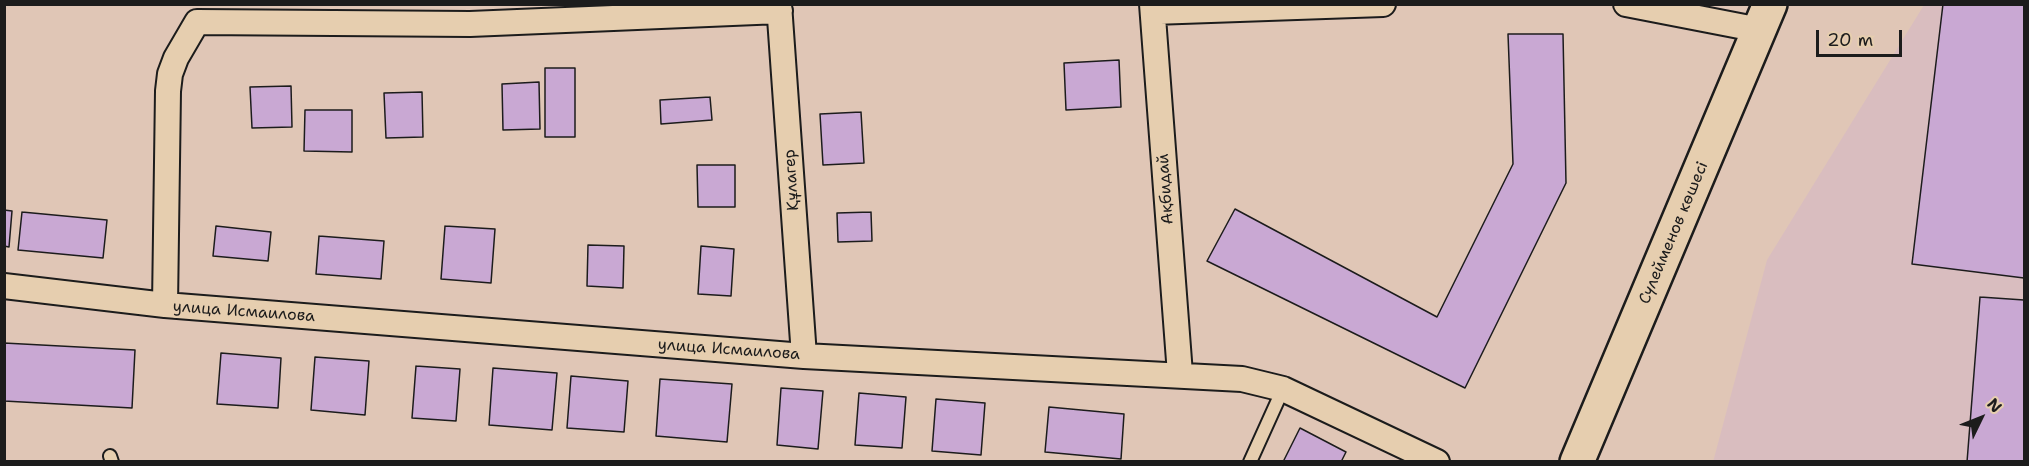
<!DOCTYPE html>
<meta charset="utf-8">
<style>
body{margin:0}
#map{position:relative;width:2029px;height:466px;overflow:hidden;background:#e0c6b6;font-family:"Shantell Sans",sans-serif}
canvas{display:block}
.frame{position:absolute;inset:0;border:6px solid #1c1c1c;pointer-events:none}
.north{position:absolute;left:1951px;top:388px;width:60px;height:60px;-webkit-text-stroke:4px #e6ceaf;paint-order:stroke;rotate:47deg;font-size:16px;font-weight:700;line-height:24px;text-align:center;color:#1c1c1c}
.north::after{content:'';display:block;margin:auto;width:21px;height:27px;background:#1c1c1c;clip-path:polygon(50% 0,100% 100%,50% 72%,0 100%)}
.scale{position:absolute;left:1816px;top:30px;width:86px;height:27px;box-sizing:border-box;border:3px solid #1c1c1c;border-top:0;padding-left:8px;font-size:18px;line-height:21px;white-space:nowrap;color:#1c1c1c;-webkit-text-stroke:4px #e6ceaf;paint-order:stroke}
</style>
<div id="map">
<canvas width="2029" height="466"></canvas>
<div class="frame"></div>
<div class="north">N</div>
<div class="scale">20 m</div>
</div>
<script>
const ctx = document.querySelector('canvas').getContext('2d');
ctx.lineJoin = 'round';
function fill(path, color) { ctx.fillStyle = color; ctx.fill(path, 'evenodd'); }
const poly = rows => new Path2D(rows.map(r => 'M' + r).join(''));
function trace(path, color, width, dash) { ctx.strokeStyle = color; ctx.lineWidth = width; ctx.lineCap = dash ? 'butt' : 'round'; ctx.setLineDash(dash || []); ctx.stroke(path); }
function label(font, color, halo, rows, align = 'center') {
  ctx.font = font + ' "Shantell Sans",sans-serif'; ctx.lineWidth = 4.5; ctx.setLineDash([]); ctx.textBaseline = 'middle'; ctx.strokeStyle = halo; ctx.fillStyle = color; for (const [text, x, y, turn = 0] of rows) {
    ctx.save(); ctx.translate(x, y); ctx.rotate((+turn || 0) * Math.PI / 180); ctx.textAlign = isNaN(turn) ? turn : align; if (halo) ctx.strokeText(text, 0, 0); ctx.fillText(text, 0, 0); ctx.restore();
  }
}
fill(poly([
 [1924,5,2024,5,2024,461,1713,462,1767,260]
]), '#d9bdbf');
const building = poly([
 [1943,4,2024,4,2024,278,1912,264,1943,4],
 [1508,34,1563,34,1566,183,1465,388,1207,261,1235,209,1437,317,1513,164,1508,34],
 [1119,60,1121,107,1066,110,1064,63,1119,60],
 [545,68,575,68,575,137,545,137,545,68],
 [539,82,540,129,503,130,502,84,539,82],
 [291,86,292,127,252,128,250,87,291,86],
 [422,92,423,137,386,138,384,93,422,92],
 [710,97,712,120,661,124,660,100,710,97],
 [305,110,352,110,352,152,304,151,305,110],
 [861,112,864,163,823,165,820,114,861,112],
 [697,165,735,165,735,207,698,207,697,165],
 [4,210,12,211,9,247,4,246,4,210],
 [22,212,107,220,103,258,18,250,22,212],
 [871,212,872,241,838,242,837,213,871,212],
 [216,226,271,232,268,261,213,256,216,226],
 [445,226,495,229,491,283,441,279,445,226],
 [319,236,384,241,381,279,316,274,319,236],
 [588,245,624,246,623,288,587,286,588,245],
 [701,246,734,249,731,296,698,294,701,246],
 [1980,297,2024,300,2024,462,1967,462,1980,297],
 [4,343,135,350,132,408,4,401,4,343],
 [221,353,281,358,278,408,217,404,221,353],
 [315,357,369,361,365,415,311,410,315,357],
 [416,366,460,369,456,421,412,418,416,366],
 [493,368,557,373,552,430,489,425,493,368],
 [571,376,628,381,624,432,567,428,571,376],
 [660,379,732,384,727,442,656,436,660,379],
 [781,388,823,391,818,449,777,445,781,388],
 [859,393,906,397,902,448,855,445,859,393],
 [936,399,985,403,981,455,932,451,936,399],
 [1049,407,1124,414,1121,459,1045,452,1049,407],
 [1300,428,1346,452,1341,462,1283,462,1300,428]
]);
fill(building, '#c9a8d3');
trace(building, '#1c1c1c', 1.5);
const lane = poly([
 [110,456,112,462],
 [1250,462,1283,389]
]);
const street = poly([
 [779,4,804,356],
 [1152,4,1180,374],
 [1626,4,1760,30],
 [1153,12,1383,4],
 [4,286,165,305,804,356,1242,379,1283,389,1437,462],
 [165,305,168,91,170,74,176,58,197,22,470,24,780,11]
]);
const secondary = poly([
 [1577,462,1770,4]
]);
trace(lane, '#1c1c1c', 16);
trace(street, '#1c1c1c', 28);
trace(secondary, '#1c1c1c', 38);
trace(lane, '#e6ceaf', 12);
trace(street, '#e6ceaf', 24);
trace(secondary, '#e6ceaf', 33);
label('16px', '#1c1c1c', '#e6ceaf', [
 ["Құлагер",792,180,-94],
 ["Ақбидай",1166,189,-94],
 ["Сүлейменов көшесі",1674,233,-67],
 ["улица Исмаилова",244,312,4],
 ["улица Исмаилова",729,350,4]
]);
</script>
